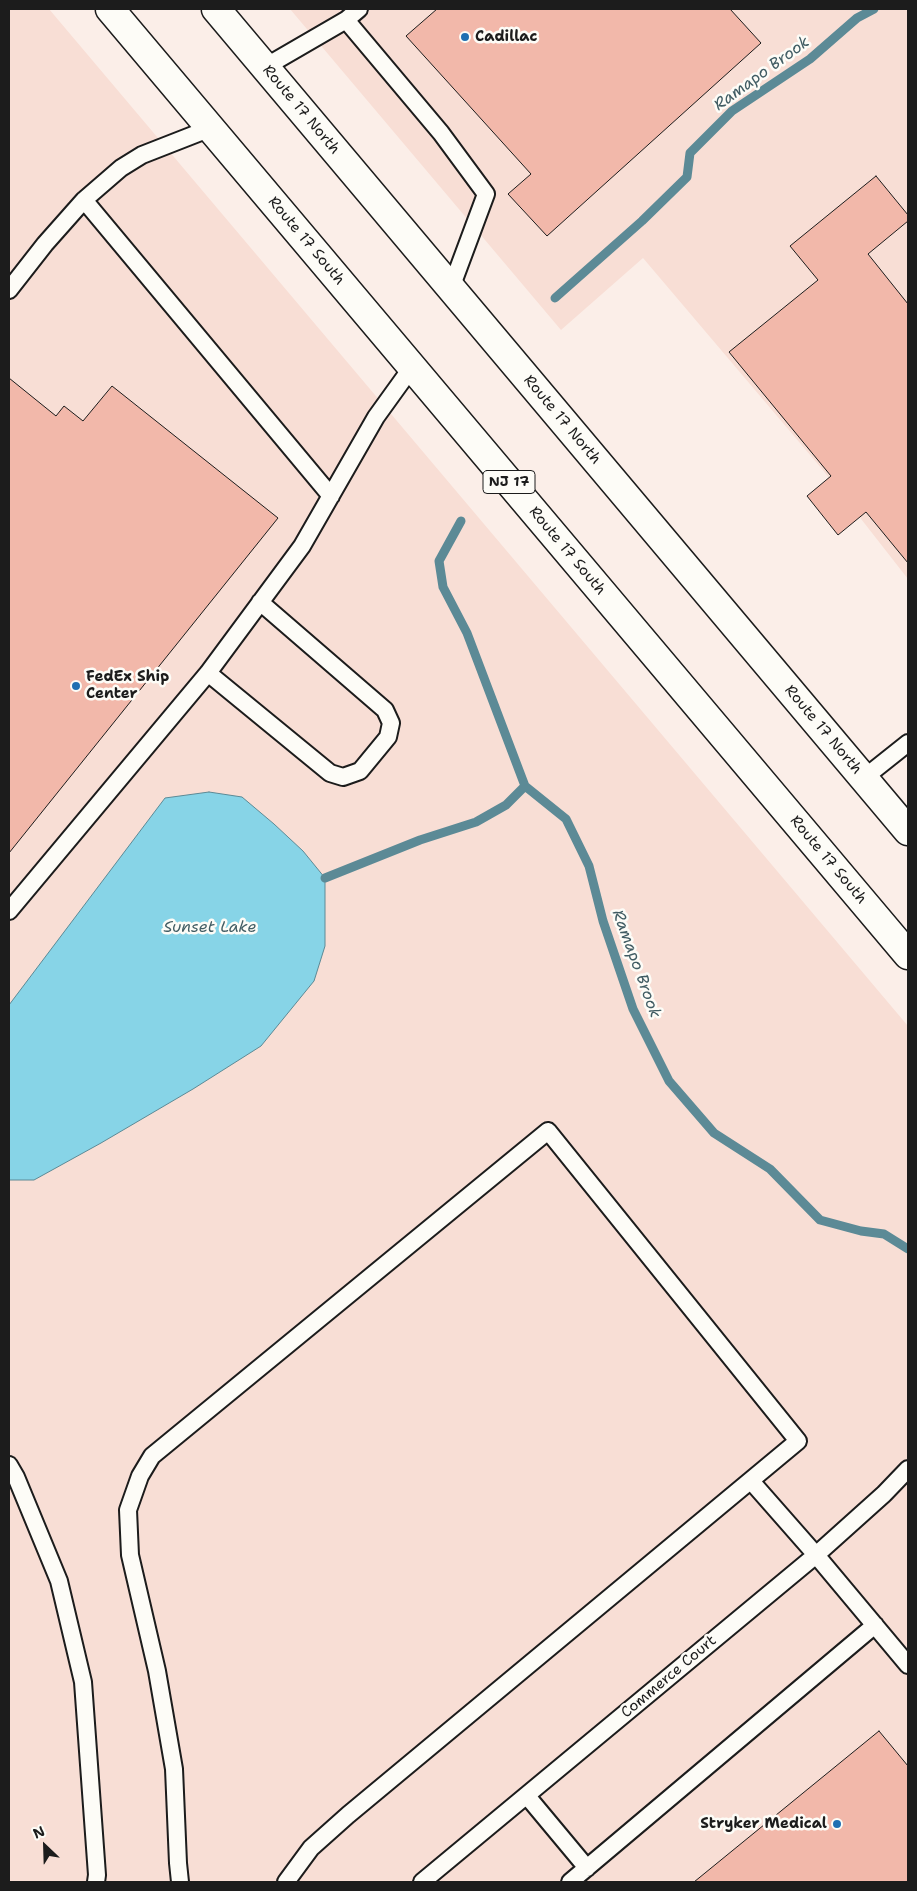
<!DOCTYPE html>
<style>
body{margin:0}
#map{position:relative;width:917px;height:1891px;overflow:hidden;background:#fbeee8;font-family:"Shantell Sans",sans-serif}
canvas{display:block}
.frame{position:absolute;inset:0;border:10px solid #1c1c1c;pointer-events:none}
.north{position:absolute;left:20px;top:1821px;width:50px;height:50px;-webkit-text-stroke:4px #fdfcf7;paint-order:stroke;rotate:336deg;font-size:14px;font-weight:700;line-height:20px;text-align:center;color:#1c1c1c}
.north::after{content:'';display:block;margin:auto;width:18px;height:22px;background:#1c1c1c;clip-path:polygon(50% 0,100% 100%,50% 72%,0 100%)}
</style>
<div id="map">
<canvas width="917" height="1891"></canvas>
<div class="frame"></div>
<div class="north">N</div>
</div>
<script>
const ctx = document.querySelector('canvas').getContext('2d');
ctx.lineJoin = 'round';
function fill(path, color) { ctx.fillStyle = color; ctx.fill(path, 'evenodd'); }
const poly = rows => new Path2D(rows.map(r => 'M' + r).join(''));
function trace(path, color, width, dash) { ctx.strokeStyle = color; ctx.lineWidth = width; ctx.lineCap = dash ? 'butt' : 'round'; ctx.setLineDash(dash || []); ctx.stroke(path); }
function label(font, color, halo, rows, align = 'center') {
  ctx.font = font + ' "Shantell Sans",sans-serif'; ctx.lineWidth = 5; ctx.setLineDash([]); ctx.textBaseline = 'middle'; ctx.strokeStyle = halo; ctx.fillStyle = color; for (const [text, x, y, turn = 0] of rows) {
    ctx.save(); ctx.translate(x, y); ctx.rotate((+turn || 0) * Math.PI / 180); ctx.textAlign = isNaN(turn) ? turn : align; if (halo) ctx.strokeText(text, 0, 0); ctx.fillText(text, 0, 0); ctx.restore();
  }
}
fill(poly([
 [9,9,49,9,908,1026,908,1882,9,1882],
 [290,9,908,9,908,579,822,469,643,258,561,330]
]), '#f8ded5');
const water = poly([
 [209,792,242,797,274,824,303,851,325,878,325,946,314,981,261,1046,193,1089,101,1143,34,1180,9,1180,9,1005,165,798,209,792]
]);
fill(water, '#87d4e7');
trace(water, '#5c8a96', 1);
trace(poly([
 [555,298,642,221,687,177,690,153,732,111,810,59,857,18,874,9],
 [525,786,566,819,589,866,603,921,633,1009,669,1081,714,1133,770,1169,820,1220,861,1231,884,1234,908,1249],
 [325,878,420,840,476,822,506,805,525,786,467,633,443,587,439,561,461,521]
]), '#5c8a96', 9);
const building = poly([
 [437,9,730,9,761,43,547,236,508,194,531,174,406,36,437,9],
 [876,176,908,215,908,221,868,254,908,304,908,563,866,512,838,535,807,496,831,476,729,352,818,280,790,246,876,176],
 [9,378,56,416,64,406,83,421,112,386,278,518,9,853,9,378],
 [879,1731,908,1766,908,1882,694,1882,879,1731]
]);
fill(building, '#f2b8aa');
trace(building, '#1c1c1c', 1);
const lane = poly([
 [346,20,441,133,486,194,451,288],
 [265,67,346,20,359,9],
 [84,200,331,496],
 [9,290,45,244,84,200,121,168,142,155,211,128],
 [208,673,330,773,343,777,360,771,388,737,391,723,385,710,260,602],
 [864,778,908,743],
 [9,911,208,673,302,546,376,417,412,367],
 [9,1465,16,1477,59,1581,83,1682,97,1875,96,1882],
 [751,1481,816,1555,908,1665],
 [527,1796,587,1868],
 [180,1882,178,1863,174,1769,157,1671,130,1555,128,1510,140,1476,152,1456,548,1131,798,1441,348,1815,311,1848,286,1882],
 [422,1882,816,1555,884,1494,908,1469],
 [570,1882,875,1625]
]);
const highway = poly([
 [110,9,908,955],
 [216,9,908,831]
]);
trace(lane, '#1c1c1c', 20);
trace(highway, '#1c1c1c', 31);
trace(lane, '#fdfcf7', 16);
trace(highway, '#fdfcf7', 28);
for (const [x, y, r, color] of [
 [465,37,5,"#1f6fb2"],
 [76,686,5,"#1f6fb2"],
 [837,1824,5,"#1f6fb2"]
]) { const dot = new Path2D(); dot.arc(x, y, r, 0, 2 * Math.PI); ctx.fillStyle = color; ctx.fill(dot); trace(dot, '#fdfcf7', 2); }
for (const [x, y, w] of [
 [509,482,52]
]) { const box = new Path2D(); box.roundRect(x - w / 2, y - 11.5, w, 23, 4); ctx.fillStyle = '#fdfcf7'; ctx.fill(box); trace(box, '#1c1c1c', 1); }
label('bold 14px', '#1c1c1c', null, [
 ["NJ 17",509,482]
]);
label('bold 15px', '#1c1c1c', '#fdfcf7', [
 ["Cadillac",475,37],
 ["FedEx Ship",86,677],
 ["Center",86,694],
 ["Stryker Medical",827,1824,"right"]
], 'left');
label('15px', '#1c1c1c', '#fdfcf7', [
 ["Route 17 North",301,110,50],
 ["Route 17 South",306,241,50],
 ["Route 17 North",562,420,50],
 ["Route 17 South",567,551,50],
 ["Route 17 North",823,730,50],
 ["Route 17 South",828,860,50],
 ["Commerce Court",669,1677,-40]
]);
label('italic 16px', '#415c63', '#fdfcf7', [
 ["Ramapo Brook",762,74,-36],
 ["Sunset Lake",210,928],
 ["Ramapo Brook",636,964,70]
]);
</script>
